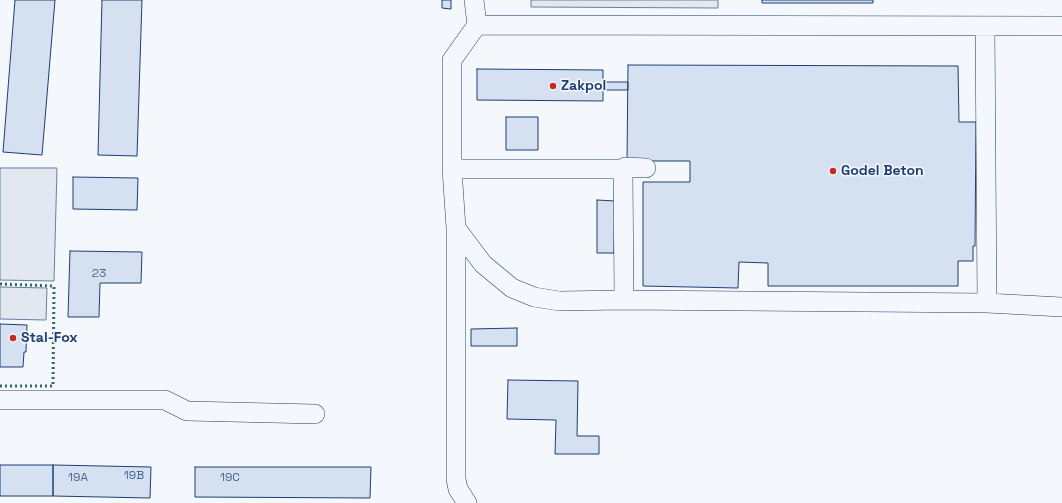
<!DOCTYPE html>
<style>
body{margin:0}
canvas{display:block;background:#f4f7fb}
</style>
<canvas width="1062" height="503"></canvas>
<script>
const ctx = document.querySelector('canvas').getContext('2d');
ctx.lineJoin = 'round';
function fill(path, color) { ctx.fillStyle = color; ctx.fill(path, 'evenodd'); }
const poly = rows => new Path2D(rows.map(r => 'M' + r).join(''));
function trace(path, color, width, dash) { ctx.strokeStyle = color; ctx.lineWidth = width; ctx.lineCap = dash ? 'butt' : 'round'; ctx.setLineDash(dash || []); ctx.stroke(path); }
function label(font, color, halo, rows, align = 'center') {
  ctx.font = font + ' "Space Grotesk",sans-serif'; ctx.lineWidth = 3; ctx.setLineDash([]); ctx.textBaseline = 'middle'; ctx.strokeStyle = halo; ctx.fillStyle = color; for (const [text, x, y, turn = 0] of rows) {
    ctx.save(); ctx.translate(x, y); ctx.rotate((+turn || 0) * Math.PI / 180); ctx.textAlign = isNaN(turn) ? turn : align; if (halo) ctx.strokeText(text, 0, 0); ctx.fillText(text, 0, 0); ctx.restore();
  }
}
const parking = poly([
 [531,0,718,0,718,8,531,7,531,0],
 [0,168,57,168,54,281,0,280,0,168],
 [0,287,47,288,46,320,0,319,0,287]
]);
fill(parking, '#e3e8f0');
trace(parking, '#687fa3', 1);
const building = poly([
 [15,0,55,0,42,155,3,152,15,0],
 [102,0,142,0,137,156,98,155,102,0],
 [442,0,451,0,451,9,442,8,442,0],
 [762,0,873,0,873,3,762,3,762,0],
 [628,65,958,66,959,122,976,122,975,246,973,246,973,261,958,261,958,286,768,286,768,263,739,262,738,288,643,286,643,182,690,182,690,161,627,161,628,65],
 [477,69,603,70,603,82,628,82,628,90,603,90,603,101,477,100,477,69],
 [506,117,538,117,538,150,506,150,506,117],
 [73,177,138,178,137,210,73,209,73,177],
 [597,200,615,201,614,253,597,253,597,200],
 [70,251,142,252,141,283,100,283,99,317,68,317,70,251],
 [0,324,27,325,26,352,24,352,23,367,0,367,0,324],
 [517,328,517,346,471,346,471,329,517,328],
 [508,380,578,381,577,436,599,436,599,454,555,454,556,420,507,419,508,380],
 [0,465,53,465,53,496,0,496,0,465],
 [53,465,151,467,150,498,53,496,53,465],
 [195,467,371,467,370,498,195,497,195,467]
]);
fill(building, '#d5e0f0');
trace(building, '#1d3f73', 1);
const minor = poly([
 [477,25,1062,26],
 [985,26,987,303],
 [452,169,623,169,625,167,646,168],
 [623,169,624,300],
 [456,228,483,264,512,288,534,297,559,301,624,300,987,303,1062,307],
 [0,400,165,400,187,411,315,414],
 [467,503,458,489,456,479,456,228,452,169,452,60,477,25,474,0]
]);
trace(minor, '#1d3f73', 20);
trace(minor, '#f4f7fb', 19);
trace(poly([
 [0,284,54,286,53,386,0,386]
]), '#2c6c60', 3, [2, 3]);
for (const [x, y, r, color] of [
 [553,86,4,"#c62828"],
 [833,171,4,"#c62828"],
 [13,338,4,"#c62828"]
]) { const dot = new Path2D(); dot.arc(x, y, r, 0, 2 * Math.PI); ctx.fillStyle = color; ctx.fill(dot); trace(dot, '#f4f7fb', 1.5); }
label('12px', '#4b6792', null, [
 ["23",99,274],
 ["19B",134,476],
 ["19A",78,478],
 ["19C",230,478]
]);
label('bold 14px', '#1d3f73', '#f4f7fb', [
 ["Zakpol",561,86],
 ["Godel Beton",841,171],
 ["Stal-Fox",21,338]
], 'left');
</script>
